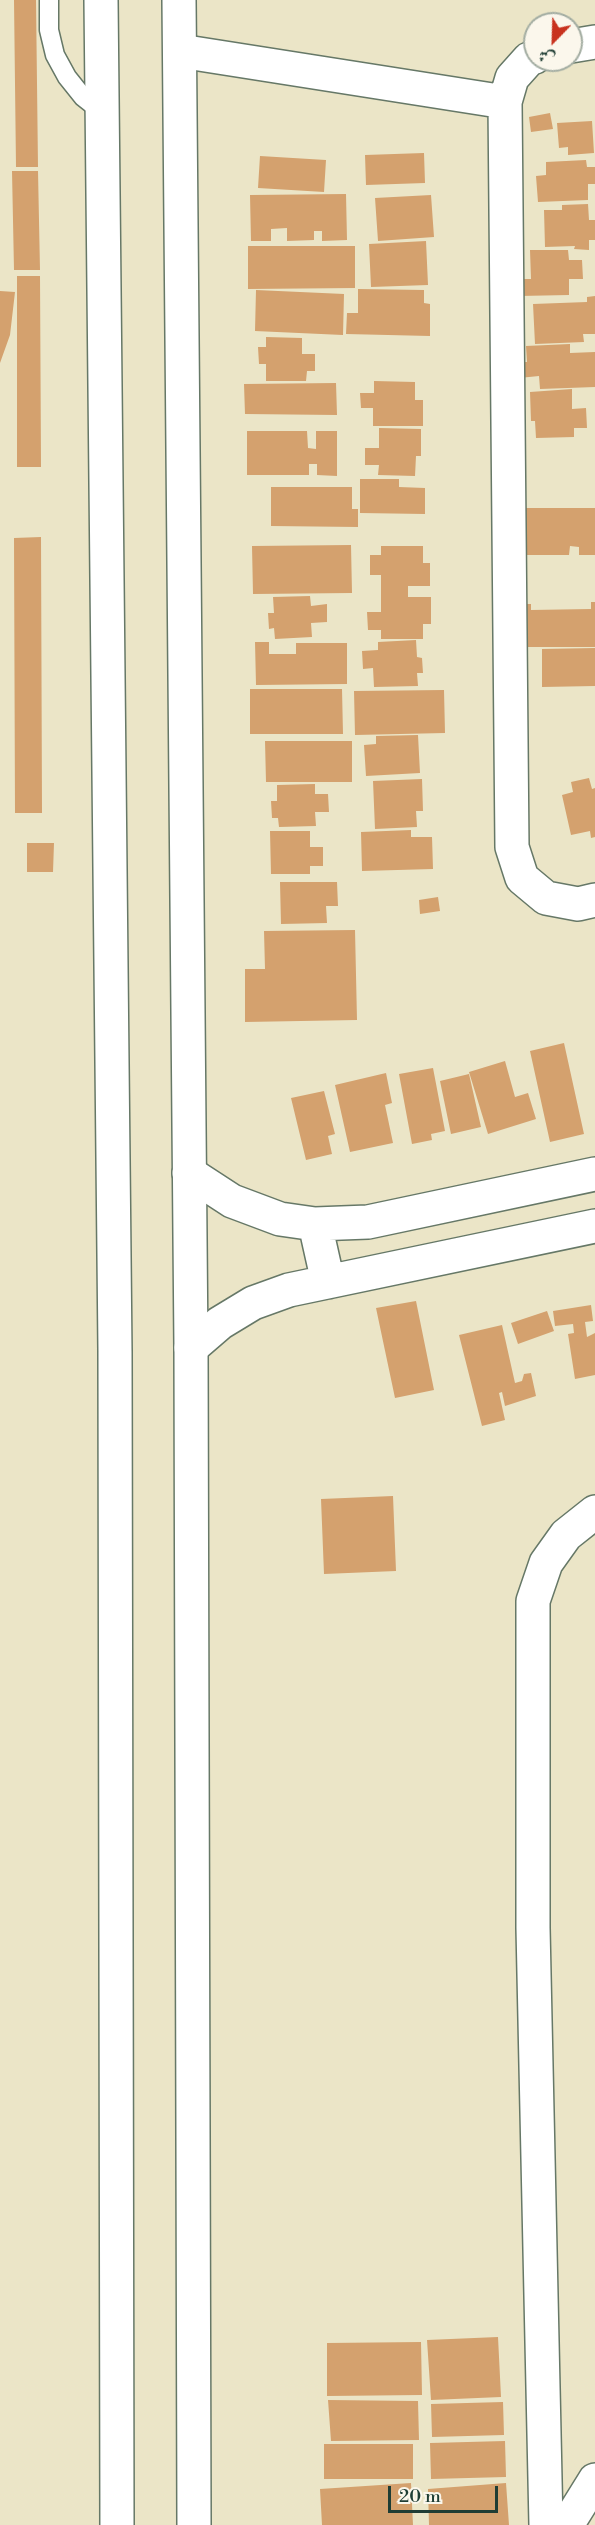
<!DOCTYPE html>
<meta charset="utf-8">
<style>
body{margin:0}
#map{position:relative;width:595px;height:2525px;overflow:hidden;background:#ebe5c7;font-family:"Libre Bodoni",Amiri,serif}
canvas{display:block}
.north{position:absolute;left:523px;top:12px;width:60px;height:60px;box-sizing:border-box;background:#fbf7ec;border:2px solid #a3ada2;border-radius:50%;rotate:203deg;font-size:16px;font-weight:700;line-height:24px;text-align:center;color:#1f3d34}
.north::after{content:'';display:block;margin:auto;width:21px;height:27px;background:#c8321e;clip-path:polygon(50% 0,100% 100%,50% 72%,0 100%)}
.scale{position:absolute;left:388px;top:2486px;width:110px;height:27px;box-sizing:border-box;border:3px solid #1f3d34;border-top:0;padding-left:8px;font-size:18px;line-height:21px;white-space:nowrap;color:#1f3d34;-webkit-text-stroke:4px #fbf7ec;paint-order:stroke}
</style>
<div id="map">
<canvas width="595" height="2525"></canvas>
<div class="north">ش</div>
<div class="scale">20 m</div>
</div>
<script>
const ctx = document.querySelector('canvas').getContext('2d');
ctx.lineJoin = 'round';
function fill(path, color) { ctx.fillStyle = color; ctx.fill(path, 'evenodd'); }
const poly = rows => new Path2D(rows.map(r => 'M' + r).join(''));
function trace(path, color, width, dash) { ctx.strokeStyle = color; ctx.lineWidth = width; ctx.lineCap = dash ? 'butt' : 'round'; ctx.setLineDash(dash || []); ctx.stroke(path); }
fill(poly([
 [14,0,36,0,38,167,16,167],
 [550,113,553,129,531,132,529,117],
 [592,121,594,153,568,155,568,147,559,148,557,123],
 [424,153,425,183,366,185,365,155],
 [260,156,326,160,324,192,258,188],
 [586,160,587,167,595,167,595,184,588,184,588,200,538,202,536,176,546,175,546,162],
 [12,171,38,171,40,270,14,270],
 [346,194,347,240,322,241,322,231,314,231,314,240,287,241,287,228,271,229,271,241,251,241,250,195],
 [431,195,434,237,378,241,375,198],
 [588,204,589,220,595,220,595,240,589,240,589,250,574,249,575,246,545,247,544,210,562,210,562,205],
 [426,241,428,285,371,287,369,244],
 [248,246,355,246,355,288,248,289],
 [530,250,568,250,569,260,582,260,583,279,569,279,569,295,519,296,519,279,531,279],
 [17,276,40,276,41,467,17,467],
 [358,289,424,290,424,303,430,304,430,336,346,334,347,313,358,313],
 [256,290,344,294,343,335,255,331],
 [0,291,15,292,10,335,0,363],
 [595,296,595,334,583,334,584,342,535,344,533,304,587,302,587,297],
 [266,337,302,338,302,354,315,354,315,371,307,371,306,381,266,381,266,364,259,364,258,347,266,347],
 [570,344,570,353,595,352,595,387,540,389,539,376,519,378,518,362,527,362,526,346],
 [374,381,415,382,415,400,423,400,423,426,373,426,373,408,361,408,360,393,374,393],
 [336,383,337,415,245,414,244,384],
 [572,389,572,409,586,408,587,428,574,428,574,437,536,438,535,421,531,421,530,392],
 [379,428,421,429,421,456,416,456,415,476,378,475,379,465,365,465,365,448,379,448],
 [247,431,307,431,308,448,316,449,316,431,337,431,337,476,317,475,317,464,309,464,309,475,247,475],
 [360,479,399,479,399,487,425,488,425,514,360,513],
 [271,487,352,487,352,509,358,509,358,527,271,526],
 [524,508,595,508,595,555,579,555,579,547,570,546,569,555,525,555],
 [41,537,42,813,15,813,14,538],
 [351,545,352,593,253,594,252,546],
 [381,546,423,546,423,563,430,563,430,586,408,586,408,597,431,597,431,624,423,624,423,639,381,639,381,630,368,630,367,612,381,612,381,575,370,575,370,555,381,555],
 [310,596,311,606,327,604,327,622,311,623,312,637,275,639,274,628,269,629,268,613,274,613,273,597],
 [591,602,595,602,595,647,515,647,515,604,531,604,531,610,591,609],
 [416,640,417,657,422,658,423,673,417,673,418,686,374,687,373,668,363,669,362,651,378,650,378,642],
 [255,642,269,642,269,654,296,654,296,643,347,643,347,684,256,685],
 [595,648,595,686,542,687,542,649],
 [250,689,342,689,343,734,250,734],
 [444,690,445,733,355,735,354,691],
 [418,735,420,773,366,776,364,745,376,744,376,736],
 [265,741,352,741,352,782,266,782],
 [589,778,592,789,595,788,595,837,591,838,590,831,571,835,562,795,573,792,571,782],
 [422,779,423,811,416,811,417,827,375,829,373,781],
 [315,784,315,794,328,794,329,812,315,812,316,826,279,827,278,818,272,818,271,801,277,801,277,785],
 [411,830,411,837,432,837,433,869,362,871,361,832],
 [270,831,310,831,310,847,323,847,323,866,310,866,310,874,271,874],
 [27,843,54,843,53,872,27,872],
 [280,882,337,882,338,906,326,906,327,923,281,924],
 [438,897,440,911,420,914,419,900],
 [355,930,357,1020,245,1022,245,969,265,969,264,931],
 [564,1043,584,1134,550,1142,530,1051],
 [505,1061,515,1097,528,1093,536,1119,488,1134,469,1072],
 [433,1068,445,1131,431,1134,432,1140,412,1144,399,1074],
 [386,1073,392,1103,385,1105,393,1143,350,1152,335,1085],
 [469,1074,481,1127,451,1134,440,1081],
 [324,1091,335,1134,328,1136,332,1154,306,1160,291,1098],
 [416,1301,434,1390,395,1398,376,1308],
 [591,1305,593,1321,585,1322,587,1337,595,1333,595,1375,575,1379,568,1334,574,1333,573,1324,555,1326,553,1311],
 [547,1311,554,1331,518,1344,511,1323],
 [502,1325,515,1383,522,1381,524,1374,531,1373,536,1396,505,1406,502,1392,499,1393,505,1420,482,1426,459,1335],
 [393,1496,396,1571,324,1574,321,1499],
 [498,2337,501,2397,431,2400,427,2340],
 [421,2342,422,2395,327,2396,327,2343],
 [328,2400,418,2401,419,2440,331,2441],
 [503,2402,504,2435,432,2437,431,2404],
 [505,2441,506,2477,431,2479,430,2443],
 [324,2444,413,2444,413,2479,324,2479],
 [411,2483,413,2525,322,2525,320,2489],
 [506,2483,509,2525,429,2525,428,2489]
]), '#d4a16e');
const service = poly([
 [49,0,49,30,55,55,67,77,83,97,102,112]
]);
const minor = poly([
 [571,46,595,42],
 [180,51,505,102],
 [535,57,529,59,512,78,505,102,512,847,522,878,546,898,578,904,595,900],
 [189,1173,232,1201,280,1219,315,1224,368,1222,595,1174],
 [315,1224,328,1282],
 [191,1348,220,1323,253,1303,289,1290,595,1226],
 [546,2525,533,1928,533,1601,546,1563,566,1535,595,1512],
 [567,2525,595,2480]
]);
const tertiary = poly([
 [101,0,115,1351,117,2525],
 [179,0,191,1348,194,2525]
]);
trace(service, '#667867', 21);
trace(minor, '#667867', 36);
trace(tertiary, '#667867', 36);
trace(service, '#fff', 18);
trace(minor, '#fff', 33);
trace(tertiary, '#fff', 33);
</script>
